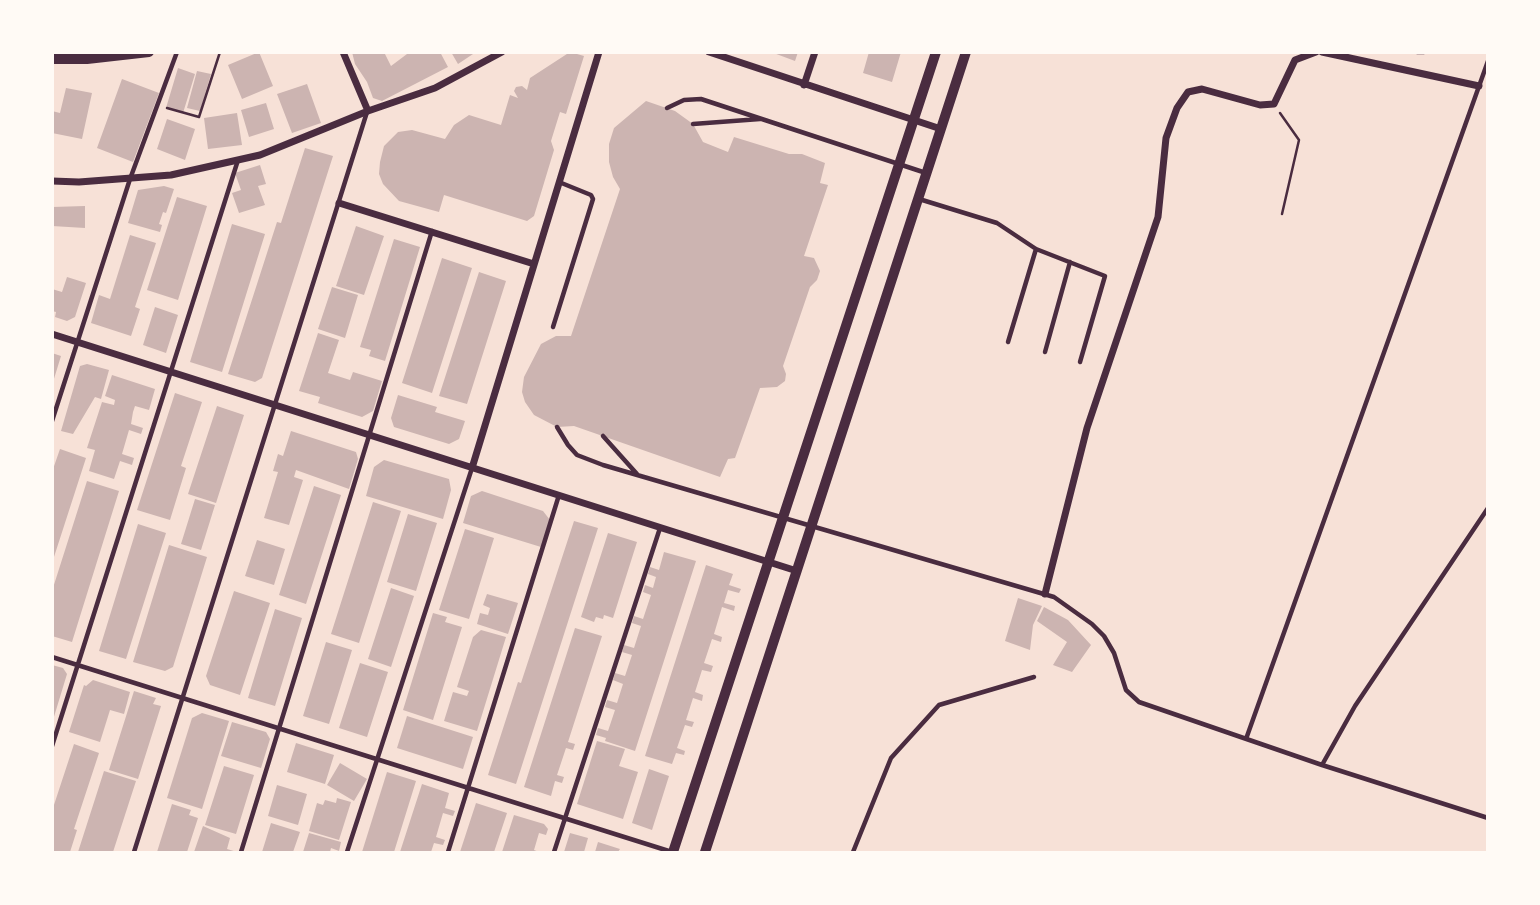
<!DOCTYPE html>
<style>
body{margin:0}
#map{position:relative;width:1540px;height:905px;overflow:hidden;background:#f7e1d7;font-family:"Archivo Narrow",sans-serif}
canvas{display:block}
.frame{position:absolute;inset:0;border:54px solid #fffaf5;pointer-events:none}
</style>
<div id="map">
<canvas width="1540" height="905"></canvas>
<div class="frame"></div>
</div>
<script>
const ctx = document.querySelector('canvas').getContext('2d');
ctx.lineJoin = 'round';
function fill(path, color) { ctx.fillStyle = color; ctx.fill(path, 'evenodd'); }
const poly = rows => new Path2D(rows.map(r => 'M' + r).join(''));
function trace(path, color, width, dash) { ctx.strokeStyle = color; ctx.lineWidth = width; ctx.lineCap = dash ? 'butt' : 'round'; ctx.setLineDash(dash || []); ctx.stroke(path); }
fill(poly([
 [259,52,273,86,242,99,228,65],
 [352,52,384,52,391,66,407,54,406,52,440,52,448,67,382,101,373,98,367,82,355,64],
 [451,52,476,52,458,64],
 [570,52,584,56,566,114,560,112,551,141,554,150,534,216,527,221,444,195,439,212,399,201,383,184,379,174,380,162,384,146,398,132,412,130,445,139,454,125,469,115,501,125,510,95,518,98,514,91,516,87,522,86,527,90,530,78],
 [771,52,798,52,795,61],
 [869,52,901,52,892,82,863,73],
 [178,68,195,74,183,113,166,108],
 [197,71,211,74,200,111,187,108],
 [122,79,159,93,133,162,97,148],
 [307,84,321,123,292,133,277,94],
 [66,88,92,93,82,139,52,133,52,111,60,113],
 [646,101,675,111,693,124,703,142,728,152,734,137,789,154,802,154,825,163,820,183,828,185,804,256,814,258,820,271,817,280,810,287,783,366,786,374,785,381,777,387,760,388,735,458,728,459,720,477,574,426,557,427,534,415,525,402,522,392,524,377,541,344,556,336,571,336,620,189,613,177,609,162,609,144,614,128],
 [266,103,274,129,249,137,241,110],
 [237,113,242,145,208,149,204,118],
 [167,119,195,129,185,160,157,149],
 [305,148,333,156,262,378,255,382,228,374,277,222,281,223],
 [260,165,266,184,258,186,265,205,239,213,232,193,241,190,235,173],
 [164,186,174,189,166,213,163,212,159,224,162,225,160,232,128,223,138,190],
 [177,197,207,206,178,300,147,290],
 [85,206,85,228,52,226,52,207],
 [232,224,265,234,222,372,190,362],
 [356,226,384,236,364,295,336,286],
 [130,235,156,243,135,307,140,309,131,336,91,323,99,295,110,299],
 [394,239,420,247,385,361,369,356,371,350,360,347],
 [442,258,472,268,432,393,402,383],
 [479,272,506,281,467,404,439,396],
 [67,277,86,283,75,317,67,321,55,317,56,312,52,311,52,289,62,292],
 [332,287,358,295,345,338,318,329],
 [155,307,178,315,166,353,143,345],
 [318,333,339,340,328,373,350,380,353,372,382,381,373,411,362,417,318,403,320,397,299,391],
 [52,353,61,356,53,382,52,382],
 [87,364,109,370,101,399,95,397,73,434,61,431,80,366],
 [112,375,155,389,149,410,135,406,133,412,131,424,143,428,141,434,129,430,122,454,134,458,132,465,120,461,114,479,89,471,95,450,87,448,102,402,114,405,115,400,105,396],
 [175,393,202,402,181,466,186,468,170,520,137,510],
 [398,395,437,407,435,412,465,421,459,439,449,444,394,427,391,418],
 [217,406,244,415,216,503,188,494],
 [291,431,356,452,358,459,349,489,296,470,294,477,303,480,289,525,264,518,278,472,273,471,278,454,283,456],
 [60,449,86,458,53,560,52,472],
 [384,460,449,479,451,490,443,519,366,496,374,467],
 [87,481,119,491,72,642,52,636,52,591],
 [314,486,341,495,306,604,279,595],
 [482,491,543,511,550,520,541,547,463,523,471,496],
 [195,499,215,505,201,550,181,544],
 [373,502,401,511,359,643,331,634],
 [408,514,437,523,416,591,387,582],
 [574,521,598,528,516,784,488,775,518,682,521,683],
 [138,524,166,533,126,659,99,651],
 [465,529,494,538,469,619,439,610],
 [608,533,637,542,613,618,604,615,603,619,596,617,594,622,581,617],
 [257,540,285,549,274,585,245,576],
 [169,545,207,557,173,667,165,671,133,662],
 [664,552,696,561,635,751,605,741,606,738,596,735,598,728,608,731,615,710,605,707,607,700,617,703,623,684,613,680,615,673,625,676,632,655,622,652,624,645,634,648,641,626,632,623,634,616,643,619,651,595,643,592,645,585,653,588,656,577,648,574,650,567,659,570],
 [706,565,733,574,729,585,741,589,739,593,728,590,724,603,735,606,734,611,722,607,714,634,722,637,721,642,712,639,704,663,713,666,711,672,702,670,695,692,703,695,702,701,693,698,686,720,694,722,692,727,685,725,677,748,685,751,684,755,676,753,672,764,645,756],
 [391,588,414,596,391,667,368,659],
 [234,591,270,603,240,695,210,685,206,676],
 [487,594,518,603,508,634,477,624,480,613,488,615,490,608,483,605],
 [1018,598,1042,606,1033,625,1030,650,1005,641],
 [1044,607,1068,620,1091,645,1072,672,1053,665,1067,642,1037,621],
 [275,609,302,618,275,706,248,698],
 [433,613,447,617,445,622,462,627,433,720,403,710],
 [575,628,602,636,568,742,575,744,573,750,566,748,557,775,564,777,562,783,555,781,551,796,524,787],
 [481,630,506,637,477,731,444,721,453,692,467,696,469,691,457,687,473,637],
 [326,642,352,650,329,724,303,716],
 [360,663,388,672,367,737,339,728],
 [52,665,63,668,67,674,53,720],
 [93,680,130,692,124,714,110,710,100,742,69,732,84,685,86,686],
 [134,691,156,698,153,704,161,706,138,779,109,770],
 [202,713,229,721,202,809,167,798,192,718],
 [407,716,473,737,463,769,397,748],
 [232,722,266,732,270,739,261,768,221,756],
 [597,741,625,749,619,766,638,772,623,819,577,804],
 [296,743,334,755,325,784,287,772],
 [74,744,99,753,74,829,77,830,70,852,52,852,52,811],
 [340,763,367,779,354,801,327,785],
 [224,766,254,775,236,834,205,825],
 [649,769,669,776,652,830,632,823],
 [104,771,136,781,113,852,78,852],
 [387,772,416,781,394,852,362,852],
 [422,784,449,793,445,808,455,811,453,816,443,813,436,837,445,840,443,845,434,843,431,852,400,852],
 [277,785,307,794,298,825,268,816],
 [337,798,351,802,339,840,309,831,317,803,323,805,325,800,336,803],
 [476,803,507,813,494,852,460,852],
 [172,804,191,810,189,815,198,818,187,852,157,852],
 [514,815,544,824,548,829,546,835,539,833,534,850,539,852,502,852],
 [271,823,300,832,293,852,262,852],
 [203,826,230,838,227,849,237,852,194,852],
 [309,833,341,842,339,851,331,848,330,852,303,852],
 [570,833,588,838,584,852,564,852],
 [598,842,620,849,618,852,595,852]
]), '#ccb4b1');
trace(poly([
 [167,108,199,117,220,52],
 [1280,113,1299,140,1282,214]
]), '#4a2c40', 2.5);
trace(poly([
 [1417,52,1424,52],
 [667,108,684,100,701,99,926,173],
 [693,124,760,119],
 [919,199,997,223,1036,249,1105,276,1080,362],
 [553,327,593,199,591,195,559,182],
 [1008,342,1036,249],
 [1045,352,1070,262],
 [52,421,130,179,177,52],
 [557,427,568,445,577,455,603,465,1054,597,1092,624,1104,636,1114,653,1126,690,1139,702,1322,765,1488,818],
 [603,436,637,474],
 [52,657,672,852],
 [1246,739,1488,61],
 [52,746,238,160],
 [1322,765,1355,706,1488,508],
 [134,852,367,112],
 [241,852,432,231],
 [347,852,472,468],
 [448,852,559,495],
 [554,852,660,528],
 [853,852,891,758,939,705,1034,677]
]), '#4a2c40', 4.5);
trace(poly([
 [343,52,368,111],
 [709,52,941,129],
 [1322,52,1479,86],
 [804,85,815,52],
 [52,181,79,182,171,175,260,155,368,111,435,88,502,52],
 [339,203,534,264],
 [52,334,797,571],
 [472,468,599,52],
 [1045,594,1087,428,1158,217,1166,138,1177,108,1188,92,1202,89,1260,105,1274,104,1295,60,1316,52]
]), '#4a2c40', 7);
trace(poly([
 [52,59,87,59,149,52],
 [673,852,936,52],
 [705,852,966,52]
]), '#4a2c40', 10);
</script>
